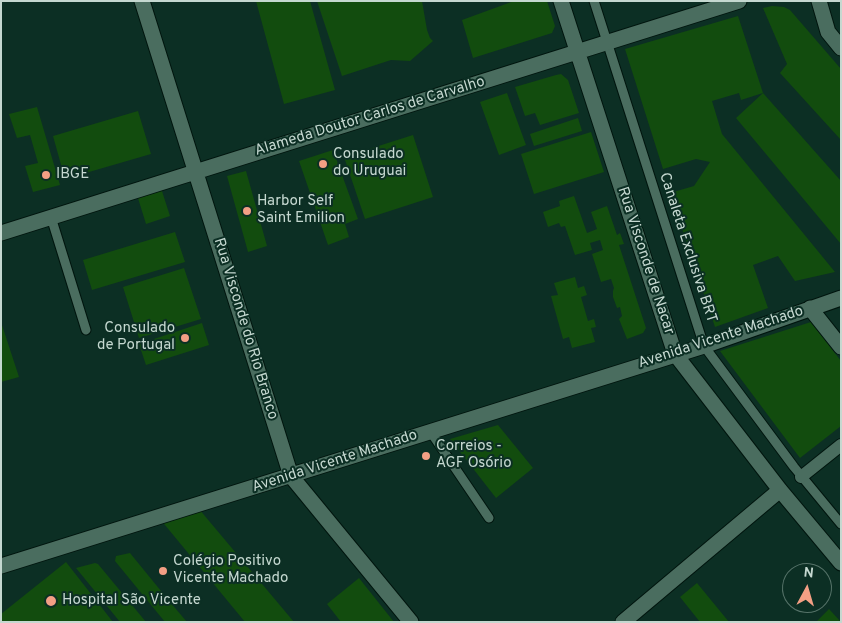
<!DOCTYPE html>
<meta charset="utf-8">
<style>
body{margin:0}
#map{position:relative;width:842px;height:623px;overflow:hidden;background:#0c2f24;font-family:Overpass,sans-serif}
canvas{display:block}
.frame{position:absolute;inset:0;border:2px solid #c5d8d0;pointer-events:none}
.north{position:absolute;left:782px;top:563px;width:50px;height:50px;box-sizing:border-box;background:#0c2f24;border:1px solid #567369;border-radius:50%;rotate:6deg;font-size:14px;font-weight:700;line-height:20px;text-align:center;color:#c5d8d0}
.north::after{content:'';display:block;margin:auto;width:18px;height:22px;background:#f39f84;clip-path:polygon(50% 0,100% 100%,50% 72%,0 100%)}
</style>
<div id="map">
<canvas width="842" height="623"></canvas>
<div class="frame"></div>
<div class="north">N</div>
</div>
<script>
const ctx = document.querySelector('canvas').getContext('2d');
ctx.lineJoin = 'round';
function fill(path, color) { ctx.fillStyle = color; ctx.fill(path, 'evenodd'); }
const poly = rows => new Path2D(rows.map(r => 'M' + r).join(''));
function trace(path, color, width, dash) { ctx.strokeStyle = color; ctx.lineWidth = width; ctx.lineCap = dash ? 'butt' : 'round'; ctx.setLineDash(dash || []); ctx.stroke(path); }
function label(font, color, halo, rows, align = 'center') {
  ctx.font = font + ' Overpass,sans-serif'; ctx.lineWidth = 4; ctx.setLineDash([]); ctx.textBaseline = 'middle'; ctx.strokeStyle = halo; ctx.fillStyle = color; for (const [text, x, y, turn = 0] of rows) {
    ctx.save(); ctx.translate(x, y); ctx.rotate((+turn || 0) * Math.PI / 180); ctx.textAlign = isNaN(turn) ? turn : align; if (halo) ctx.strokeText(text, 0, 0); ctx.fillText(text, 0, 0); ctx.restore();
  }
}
fill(poly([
 [256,1,310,1,335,90,284,104],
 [317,1,422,1,427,30,430,38,433,41,410,61,391,60,342,76],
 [514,1,547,1,555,26,552,33,473,58,462,20],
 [772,6,784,7,790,10,841,69,841,140,780,73,787,64,763,8],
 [738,16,763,93,741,100,739,93,712,101,722,134,835,272,795,281,778,256,753,265,768,308,715,327,670,193,694,186,710,162,696,159,663,169,625,49],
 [561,74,568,80,579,113,540,125,535,113,525,116,515,87,556,75],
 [507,93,526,145,499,155,480,102],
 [763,93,841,181,841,244,736,118],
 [37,107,60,185,33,192,25,166,38,163,30,135,17,138,9,114],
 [138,111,151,154,65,179,53,136],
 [578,118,582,131,534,146,530,134],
 [591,132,604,172,534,194,521,154],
 [413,135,433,197,365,219,344,157],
 [333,150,358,219,345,224,349,237,328,245,299,161],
 [246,171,267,246,248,252,227,176],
 [161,188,170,216,146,224,137,195],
 [574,196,587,233,597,229,591,212,607,206,617,235,620,233,624,244,619,245,646,328,643,333,627,339,619,319,622,316,620,307,617,308,613,297,613,291,614,288,611,279,601,282,592,254,603,250,600,240,590,243,592,250,575,255,565,226,561,227,559,223,548,227,543,212,560,206,559,201],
 [175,232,185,262,92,290,83,260],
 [184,268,201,319,139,338,123,287],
 [575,277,578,288,584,286,587,295,581,297,588,321,594,319,596,327,591,328,595,342,572,348,569,337,563,339,551,296,558,295,554,283],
 [1,322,19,377,1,382],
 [811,322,841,361,841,426,800,458,720,351],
 [202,323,209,345,146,365,139,344],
 [498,425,533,468,496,498,450,439],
 [199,509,294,622,245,622,160,519],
 [130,553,170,602,187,622,165,622,115,561,116,556],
 [66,562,113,622,1,622,1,614],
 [95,563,98,564,146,622,120,622,76,568],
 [359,578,394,622,341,622,327,604],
 [697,583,729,622,700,622,680,597],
 [829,609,841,622,816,622]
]), '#124c0e');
const service = poly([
 [594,1,704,346,794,467,841,524],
 [51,217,86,330],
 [430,431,489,518]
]);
const pedestrian = poly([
 [801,477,841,445]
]);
const tertiary = poly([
 [142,1,291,476,411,622],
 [561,1,675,354,780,490,841,563],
 [819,1,828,32,841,48],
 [1,233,739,1],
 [810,308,841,347],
 [1,566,704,346,841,298],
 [623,622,780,490]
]);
trace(service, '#00150e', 11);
trace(pedestrian, '#00150e', 14);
trace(tertiary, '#00150e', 17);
trace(service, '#4a6d5f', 9);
trace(pedestrian, '#4a6d5f', 12);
trace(tertiary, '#4a6d5f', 15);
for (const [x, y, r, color] of [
 [323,164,5,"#f39f84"],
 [46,175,5,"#f39f84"],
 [247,211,5,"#f39f84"],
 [185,338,5,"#f39f84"],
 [426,456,5,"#f39f84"],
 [163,571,5,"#f39f84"],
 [51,601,6,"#f39f84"]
]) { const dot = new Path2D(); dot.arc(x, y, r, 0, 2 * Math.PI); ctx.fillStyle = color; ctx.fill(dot); trace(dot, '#0c2f24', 2); }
label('15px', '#c5d8d0', '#0c2f24', [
 ["Alameda Doutor Carlos de Carvalho",370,117,-17],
 ["Canaleta Exclusiva BRT",687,248,72],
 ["Rua Visconde de Nacar",645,261,72],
 ["Rua Visconde do Rio Branco",245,329,73],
 ["Avenida Vicente Machado",721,338,-18],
 ["Avenida Vicente Machado",335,462,-18]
]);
label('15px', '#c5d8d0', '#0c2f24', [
 ["Consulado",333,155],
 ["do Uruguai",333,172],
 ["IBGE",56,175],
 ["Harbor Self",257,202],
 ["Saint Emilion",257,219],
 ["Consulado",175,329,"right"],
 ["de Portugal",175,346,"right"],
 ["Correios -",436,447],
 ["AGF Osório",436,464],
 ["Colégio Positivo",173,562],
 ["Vicente Machado",173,579],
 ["Hospital São Vicente",62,601]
], 'left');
</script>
